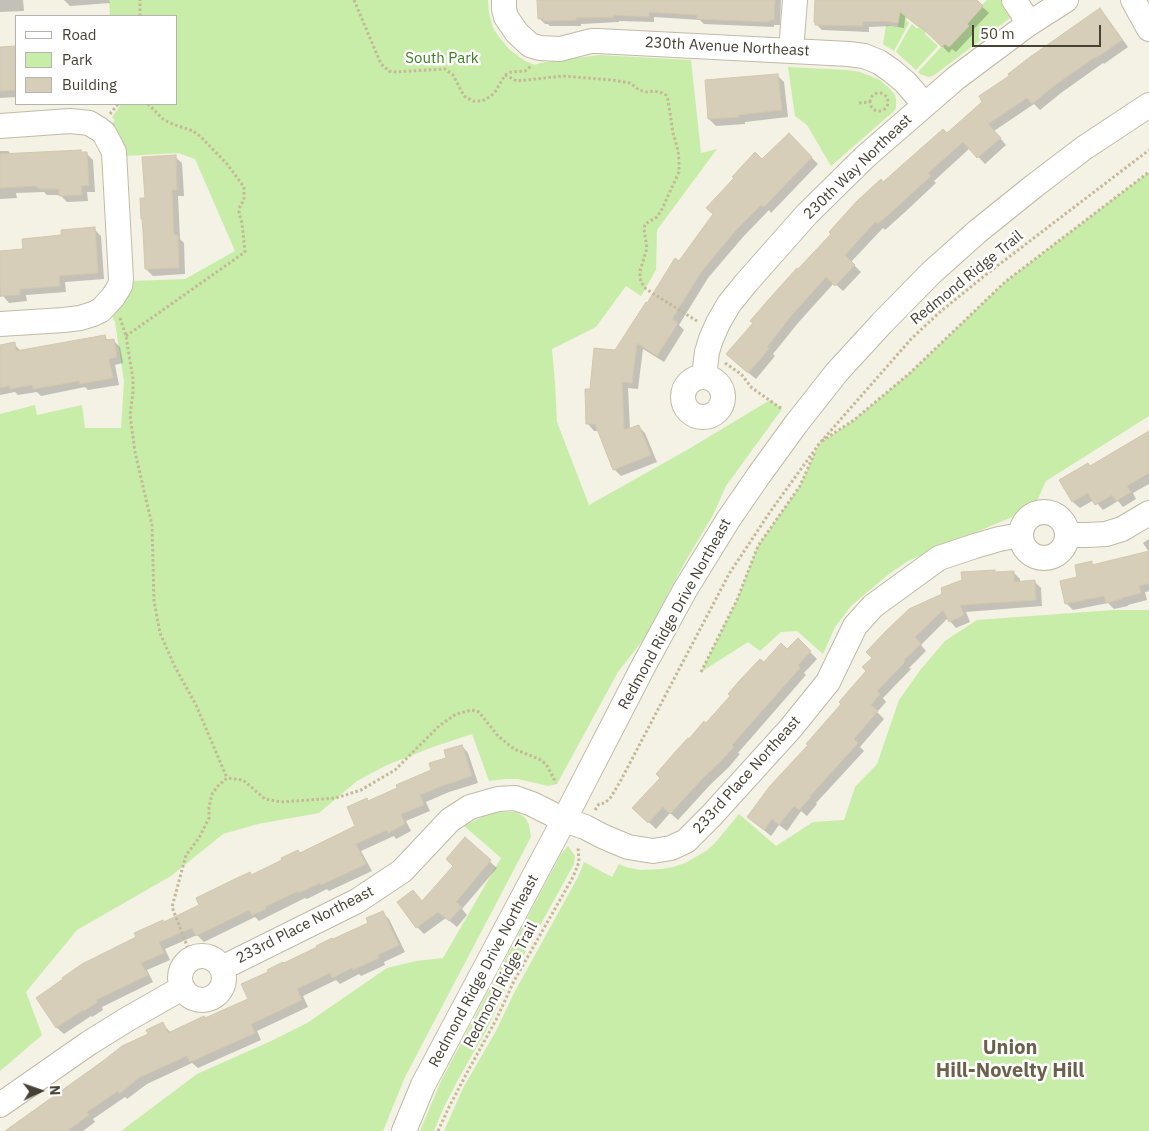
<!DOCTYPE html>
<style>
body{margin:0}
#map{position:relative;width:1149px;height:1131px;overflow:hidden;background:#f4f1e5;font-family:"IBM Plex Sans",sans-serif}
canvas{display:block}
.legend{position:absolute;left:15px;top:15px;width:162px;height:90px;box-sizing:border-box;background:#fff;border:1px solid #b5b3ae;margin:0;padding:6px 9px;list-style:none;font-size:15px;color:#474134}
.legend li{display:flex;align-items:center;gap:10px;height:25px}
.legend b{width:25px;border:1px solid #b5b3ae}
.north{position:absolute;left:15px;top:1066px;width:50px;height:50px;-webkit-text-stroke:4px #fff;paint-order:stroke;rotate:87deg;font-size:14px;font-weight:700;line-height:20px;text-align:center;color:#474134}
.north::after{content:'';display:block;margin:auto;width:18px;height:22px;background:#474134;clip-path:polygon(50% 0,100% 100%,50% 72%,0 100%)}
.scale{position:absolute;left:972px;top:25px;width:129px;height:22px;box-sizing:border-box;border:2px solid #474134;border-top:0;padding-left:6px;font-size:15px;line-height:18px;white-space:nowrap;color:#474134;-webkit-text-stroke:4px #fff;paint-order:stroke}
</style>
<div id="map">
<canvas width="1149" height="1131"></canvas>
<ul class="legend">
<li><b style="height:6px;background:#fff"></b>Road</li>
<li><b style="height:14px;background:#c8eda9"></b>Park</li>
<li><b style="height:14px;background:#d7ceb9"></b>Building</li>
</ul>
<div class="north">N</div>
<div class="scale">50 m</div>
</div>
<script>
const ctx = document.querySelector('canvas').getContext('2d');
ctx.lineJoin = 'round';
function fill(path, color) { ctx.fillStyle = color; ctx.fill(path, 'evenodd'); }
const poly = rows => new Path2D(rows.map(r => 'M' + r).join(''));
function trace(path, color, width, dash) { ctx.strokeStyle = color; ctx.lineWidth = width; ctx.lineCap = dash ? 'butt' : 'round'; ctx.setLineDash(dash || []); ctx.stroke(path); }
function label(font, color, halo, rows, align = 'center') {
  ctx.font = font + ' "IBM Plex Sans",sans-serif'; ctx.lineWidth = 5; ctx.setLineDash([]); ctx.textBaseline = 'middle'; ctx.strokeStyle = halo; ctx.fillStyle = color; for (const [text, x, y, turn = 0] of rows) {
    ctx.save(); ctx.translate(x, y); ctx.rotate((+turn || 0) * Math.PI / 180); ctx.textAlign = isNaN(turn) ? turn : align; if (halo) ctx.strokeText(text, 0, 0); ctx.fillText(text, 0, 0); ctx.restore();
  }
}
fill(poly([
 [109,0,488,0,489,13,493,28,499,37,510,50,525,61,535,65,540,63,599,55,691,60,701,153,717,149,657,230,656,270,641,296,626,286,596,327,552,349,555,383,557,422,589,505,687,450,770,400,782,409,726,486,713,515,685,562,643,640,618,672,557,784,548,786,518,779,506,779,489,781,472,734,433,747,387,765,357,781,319,813,258,824,223,834,171,876,77,930,26,992,42,1035,0,1071,0,414,35,405,37,415,82,405,85,428,121,428,124,381,115,322,111,314,131,281,185,279,235,251,195,159,178,153,126,156,110,125,115,120,112,117,120,106,119,104,176,104,176,16,110,16],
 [901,0,907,18,906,20,909,23,894,51,883,44,886,25,898,27],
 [987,0,1005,0,1014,15,933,76,929,77,920,74,918,72,942,46,943,47,945,44,949,47,969,26,967,24,983,7,982,5],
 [912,24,917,29,919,27,926,32,925,34,938,46,916,70,896,52,908,30],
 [788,67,847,70,860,72,880,80,890,89,895,95,896,99,896,108,894,111,831,166,807,125,795,116],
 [1149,172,1149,416,1046,481,1036,503,1024,509,1017,515,926,553,908,561,889,574,852,605,835,627,823,654,797,631,781,632,760,651,748,642,701,672,737,600,758,546,800,486,819,444,854,420,910,373,1005,282],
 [1113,610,1149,610,1149,1131,444,1131,463,1088,496,1031,514,993,578,877,584,862,612,877,619,864,626,867,640,870,662,869,673,867,685,863,706,851,715,843,739,814,776,846,813,822,844,820,855,787,877,764,899,700,921,669,945,641,977,620],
 [499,812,516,812,523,816,526,819,529,825,531,837,405,1077,383,1131,121,1131,197,1074,271,1041,307,1023,387,968,416,961,443,958,501,858,464,826,488,814],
 [568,846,575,856,574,864,510,980,486,1031,460,1076,444,1107,434,1131,420,1131,441,1081,561,854]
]), '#c8eda9');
fill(poly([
 [0,0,23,0,24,11,0,12],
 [64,0,109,0,110,3,70,6],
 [538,0,781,0,780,25,774,25,774,27,704,24,700,20,654,17,654,22,619,21,619,22,581,24,581,26,550,26,548,24,545,24,539,18],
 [816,0,907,0,904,28,891,26,869,27,869,32,822,30,816,24],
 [920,0,975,0,989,13,972,31,974,33,956,52,952,49,949,53,927,31,926,32,914,23],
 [1100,10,1106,16,1128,47,1104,64,1103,63,1061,93,1040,110,1034,104,994,131,1006,145,985,164,970,148,934,181,936,183,904,213,885,230,883,228,851,262,861,272,843,291,834,283,798,323,773,354,775,356,756,379,734,361,798,271,884,183,947,134,1011,76],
 [16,48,16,97,0,98,0,49],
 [777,75,784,82,788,117,745,122,745,124,716,126,709,119],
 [789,135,818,164,771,213,769,210,743,237,708,278,679,325,684,330,664,362,643,349,638,389,628,388,630,429,638,426,645,433,657,462,621,476,614,469,599,431,594,431,588,424,591,390,615,351,679,262,763,161],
 [0,151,8,151,12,155,86,153,93,160,95,192,87,192,88,201,67,202,60,195,47,195,44,192,16,193,17,198,0,199],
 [175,157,182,163,184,196,178,196,180,239,184,243,185,274,153,276,146,269,143,220,142,219],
 [94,229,101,236,104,279,65,282,66,292,26,295,27,301,9,303,3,296,0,297,0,252,25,250,63,237],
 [104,336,109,341,113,340,120,347,123,363,115,365,119,385,88,390,85,387,41,396,37,392,18,395,15,392,0,395,0,346,14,344,21,351],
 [1149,432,1149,484,1133,493,1136,499,1123,507,1118,501,1103,510,1094,500,1080,508,1073,502,1060,480,1090,467],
 [1149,539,1149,552,1143,543],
 [1149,553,1149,591,1145,592,1147,600,1128,605,1128,606,1114,609,1108,603,1073,610,1066,603,1078,578,1091,563,1094,566],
 [1013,572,1020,579,1020,582,1034,581,1041,588,1042,606,966,612,970,622,956,628,950,621,948,618,921,645,926,651,909,668,911,669,883,698,886,702,877,712,884,719,860,747,864,751,816,803,817,804,807,816,801,811,787,831,779,825,771,836,748,817,810,745,843,704,868,671,874,658,868,652,997,574],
 [798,640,817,659,804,673,806,675,738,753,740,754,729,767,710,785,678,820,670,813,656,829,634,808,662,778,706,724,764,664,787,651],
 [462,746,468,753,478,783,449,792,426,802,430,811,406,821,411,831,396,839,394,836,361,851,372,871,329,891,327,889,307,899,305,898,259,921,255,917,204,942,197,935,165,949,170,960,147,970,153,982,102,1007,103,1010,92,1017,91,1016,64,1034,57,1028,37,998,165,923,201,905,250,874,252,876,356,826,367,799,369,802,433,770],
 [465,839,497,868,462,909,467,915,457,927,446,918,424,934,417,927,413,892,423,902,454,866],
 [382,912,389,919,405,952,384,962,385,965,361,976,359,974,340,984,336,980,303,996,308,1007,257,1031,261,1040,198,1068,192,1063,147,1084,127,1099,125,1097,93,1119,95,1122,83,1131,5,1131,23,1118,24,1119,150,1035,163,1024,171,1033,206,1020,250,1000,370,923]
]), '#0003');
const building = poly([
 [537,0,775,0,774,20,769,20,769,22,697,19,697,15,649,12,649,17,613,15,614,17,576,18,576,20,543,21,543,18,538,19,537,0],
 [815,0,977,0,983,6,967,24,969,26,949,47,945,44,942,47,920,26,919,27,900,12,898,23,884,21,863,22,863,26,815,25,815,23,814,22,815,0],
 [1100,8,1122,40,1096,58,1095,57,1054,86,1032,104,1027,98,988,124,1001,138,977,158,963,142,928,173,931,176,897,207,878,224,875,222,845,255,855,265,835,286,826,277,791,316,767,347,769,349,748,373,726,354,753,323,750,321,770,298,797,268,798,269,831,234,829,232,857,201,881,179,883,182,943,129,947,133,982,102,979,96,1009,76,1008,74,1030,57,1100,8],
 [16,46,15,90,0,91,0,47,16,46],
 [778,74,782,110,738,115,739,117,708,119,705,80,778,74],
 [789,133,812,157,764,207,761,205,736,230,702,271,672,319,678,323,657,356,637,343,632,383,622,382,624,430,639,425,651,455,613,470,595,424,586,424,585,389,590,389,594,348,615,350,646,302,647,303,675,258,679,261,713,214,706,208,734,178,732,177,755,152,762,159,789,133],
 [81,150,81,152,87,152,89,185,81,186,82,195,59,196,59,189,39,189,36,186,0,188,0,154,81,150],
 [176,155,177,190,172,190,174,235,178,235,179,268,145,269,143,231,142,219,141,219,140,198,145,198,142,157,176,155],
 [95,227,98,273,59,276,60,286,20,289,20,295,1,296,0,283,0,251,23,249,22,239,61,235,61,230,95,227],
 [105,335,106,340,114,339,117,357,109,359,113,378,80,384,79,381,33,389,32,385,10,389,10,386,0,388,0,345,15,342,16,351,105,335],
 [1149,431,1149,473,1127,486,1131,492,1116,501,1112,495,1095,505,1088,493,1072,502,1059,480,1088,463,1090,466,1149,431],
 [1149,551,1149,583,1139,586,1141,593,1122,598,1122,599,1106,603,1104,596,1065,604,1060,581,1077,577,1075,565,1092,561,1092,565,1149,551],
 [995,570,995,572,1014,571,1014,582,1035,580,1036,600,960,605,964,615,949,622,943,610,915,637,921,644,904,660,905,662,877,691,880,694,871,705,878,711,854,739,858,743,810,796,811,797,799,810,794,806,779,825,772,819,764,830,747,817,770,786,808,745,806,744,841,704,839,702,866,671,862,667,872,658,866,652,885,632,909,609,942,594,941,588,962,580,961,572,995,570],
 [798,638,811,651,798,665,800,668,732,745,734,747,722,760,703,778,670,814,663,807,648,823,632,808,660,778,656,774,676,751,688,738,689,739,704,721,706,723,730,696,728,694,740,680,760,659,764,662,781,643,787,649,798,638],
 [462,745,472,776,442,786,420,795,424,805,401,814,405,824,388,833,387,830,356,844,366,864,321,885,320,883,299,893,298,891,265,907,266,909,252,915,249,910,196,936,192,928,159,942,164,953,141,963,148,975,96,1000,98,1002,84,1011,83,1010,56,1028,36,998,63,979,62,978,82,964,136,937,134,933,163,920,164,922,199,905,196,898,237,878,250,872,251,875,282,860,281,858,298,850,300,853,355,826,347,807,367,798,368,801,397,788,396,785,431,770,429,763,446,758,444,750,462,745],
 [465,837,491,860,456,902,462,907,449,921,438,912,416,928,397,902,413,890,422,901,453,866,446,859,465,837],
 [383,911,399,945,378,955,379,958,353,970,352,968,332,978,330,973,297,989,302,1000,251,1024,255,1033,190,1062,187,1056,140,1077,119,1094,118,1091,87,1112,89,1115,67,1131,5,1131,103,1061,122,1046,148,1034,146,1030,163,1022,168,1033,204,1016,205,1018,248,999,241,984,268,972,267,970,283,962,284,963,317,947,316,946,332,938,333,939,368,923,366,918,383,911]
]);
fill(building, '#d7ceb9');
trace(building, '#d3c7ab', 1);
const minor = poly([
 [504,0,504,9,506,17,517,33,530,45,540,48,560,49,591,41,598,41,849,54,864,56,879,62,892,71,906,83,924,104],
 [1014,0,1022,12,1027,25],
 [1133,0,1149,29],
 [791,51,795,0],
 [0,126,70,121,80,122,89,123,99,129,104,133,112,148,114,152,121,279,120,286,113,297,101,310,93,314,80,318,64,320,0,324],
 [704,376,707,352,711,339,718,323,729,304,746,283,807,214,866,156,956,78,1027,25,1066,0],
 '683 397a20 20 0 1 1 40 0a20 20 0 1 1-40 0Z',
 '1021 535a23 23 0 1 1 46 0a23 23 0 1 1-46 0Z',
 [1068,535,1088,535,1106,534,1122,529,1149,513],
 '180 978a22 22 0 1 1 44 0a22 22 0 1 1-44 0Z',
 [222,968,357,901,402,871,450,820,470,807,498,799,515,798,532,804,564,820,585,827,602,836,628,847,653,851,671,848,686,841,711,816,790,729,828,682,855,626,873,606,939,558,975,546,999,539,1021,535],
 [0,1105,89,1043,126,1020,182,988],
 [404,1131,423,1085,564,820,644,665,685,590,728,520,759,475,796,424,837,372,882,323,931,273,978,231,1034,186,1084,148,1149,105]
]);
trace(minor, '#c1baa6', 26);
trace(poly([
 [354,0,381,64,389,71,393,72,445,69,453,75,464,96,473,101,482,101,491,96,495,92,505,75,511,72,525,71,531,66],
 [140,16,140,0],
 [505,75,517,81,563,76,612,80,630,83,639,90,647,92,654,91,662,93,666,95,668,100,673,133,678,150,679,161,679,172,662,209,657,217,645,224,644,229,647,248,640,271,640,277,641,282,646,289,697,321],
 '870 102a9 9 0 1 1 18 0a9 9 0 1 1-18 0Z',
 [859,103,870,102],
 [110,114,118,104],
 [120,318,126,336,133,379,133,392,130,415,135,452,152,525,154,601,160,633,175,667,196,705,227,778],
 [126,336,245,252,242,223,239,213,240,206,244,200,244,187,227,164,201,137,193,131,170,123,163,119,148,104],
 [725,363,741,374,752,388,782,409],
 [822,441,854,420,910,373,1005,282,1149,172],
 [701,672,737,600,758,546,800,486,815,452],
 [595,810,599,804,605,803,611,797,621,780,729,574,770,512,819,444,912,338,940,312,988,273,1149,150],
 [188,948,172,907,186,855,199,838,209,818,209,807,212,794,218,786,227,778,243,780,265,799,281,802,336,798,361,790,395,770,439,726,456,714,472,710,479,712,498,736,514,749,539,759,546,764,552,775,556,783],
 [438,1131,449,1107,469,1069,496,1020,514,981,573,877,579,862,578,847]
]), '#c4b896', 3, [2.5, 2.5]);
trace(minor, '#fff', 24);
label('15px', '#474134', '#fff', [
 ["230th Avenue Northeast",727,47,3],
 ["230th Way Northeast",858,167,-44],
 ["Redmond Ridge Trail",967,278,-39],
 ["Redmond Ridge Drive Northeast",675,614,-61],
 ["233rd Place Northeast",747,775,-48],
 ["233rd Place Northeast",305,925,-27],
 ["Redmond Ridge Drive Northeast",484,971,-62],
 ["Redmond Ridge Trail",501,985,-62]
]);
label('15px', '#3c7f21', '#fff', [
 ["South Park",442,59]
]);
label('bold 20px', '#6b614a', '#fff', [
 ["Union",1010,1048],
 ["Hill-Novelty Hill",1010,1071]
]);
</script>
